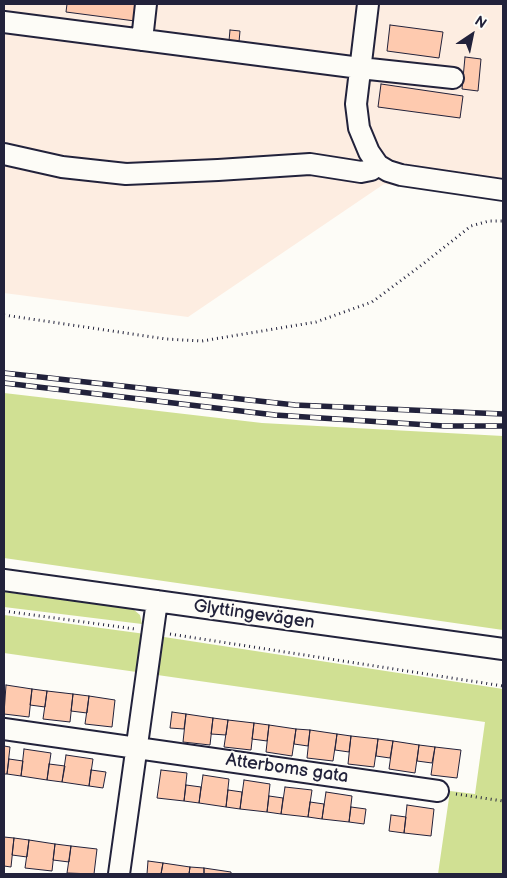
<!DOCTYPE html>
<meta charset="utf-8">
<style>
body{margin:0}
#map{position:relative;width:507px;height:878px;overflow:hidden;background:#fdfcf7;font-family:"Balsamiq Sans",sans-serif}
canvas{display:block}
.frame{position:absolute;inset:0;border:5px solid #22223b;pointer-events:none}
.north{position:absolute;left:447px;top:10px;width:50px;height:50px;-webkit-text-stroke:4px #fdfcf7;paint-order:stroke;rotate:34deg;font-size:14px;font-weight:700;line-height:20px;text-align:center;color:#22223b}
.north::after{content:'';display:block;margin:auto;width:18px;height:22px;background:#22223b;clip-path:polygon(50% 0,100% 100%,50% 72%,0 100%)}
</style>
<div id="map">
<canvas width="507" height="878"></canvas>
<div class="frame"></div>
<div class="north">N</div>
</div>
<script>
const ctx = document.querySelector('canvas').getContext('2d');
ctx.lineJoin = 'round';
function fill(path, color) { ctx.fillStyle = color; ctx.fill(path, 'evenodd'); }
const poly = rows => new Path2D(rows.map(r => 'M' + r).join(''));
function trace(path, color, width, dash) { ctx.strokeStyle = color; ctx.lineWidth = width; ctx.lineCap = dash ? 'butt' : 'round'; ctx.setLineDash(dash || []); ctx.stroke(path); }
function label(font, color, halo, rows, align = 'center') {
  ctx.font = font + ' "Balsamiq Sans",sans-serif'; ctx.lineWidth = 4; ctx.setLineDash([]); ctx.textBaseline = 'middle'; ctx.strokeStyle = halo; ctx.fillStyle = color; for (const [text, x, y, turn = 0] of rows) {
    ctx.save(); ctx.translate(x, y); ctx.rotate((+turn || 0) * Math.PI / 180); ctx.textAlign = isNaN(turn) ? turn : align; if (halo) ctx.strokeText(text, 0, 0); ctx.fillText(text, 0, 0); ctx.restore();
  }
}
fill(poly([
 [4,4,503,4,502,201,384,184,188,317,4,293]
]), '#fdede1');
fill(poly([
 [4,393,262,423,503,436,503,630,4,558],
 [4,592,133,609,140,615,142,624,4,607],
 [4,615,138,633,503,689,503,874,438,874,450,791,475,794,485,722,4,653]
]), '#d0e093');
const building = poly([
 [67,4,137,4,135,21,66,12,67,4],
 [390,25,443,32,439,58,387,51,390,25],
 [230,30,240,31,239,42,229,41,230,30],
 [465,57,481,59,478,91,462,89,465,57],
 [381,84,463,96,460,118,378,107,381,84],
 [6,685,32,689,29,717,4,714,6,685],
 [32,689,47,691,45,707,30,705,32,689],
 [47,691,73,694,70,722,43,719,47,691],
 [73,694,89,696,87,713,71,711,73,694],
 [89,696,115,700,112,727,85,724,89,696],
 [172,712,186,714,184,729,170,728,172,712],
 [186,714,213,718,210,745,183,742,186,714],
 [213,718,228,720,226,735,211,734,213,718],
 [228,720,254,723,251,750,224,747,228,720],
 [254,723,269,725,267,741,252,739,254,723],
 [269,725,296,729,292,756,266,752,269,725],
 [296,729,310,730,308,746,294,744,296,729],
 [310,730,337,734,333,761,307,758,310,730],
 [337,734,351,736,349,752,335,750,337,734],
 [351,736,378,739,374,767,348,764,351,736],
 [378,739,393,741,390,758,376,756,378,739],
 [393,741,419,745,415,773,389,769,393,741],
 [419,745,435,747,432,763,417,761,419,745],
 [4,746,10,747,7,774,4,774,4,746],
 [435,747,461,750,457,778,431,775,435,747],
 [24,749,51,753,47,780,21,776,24,749],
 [66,755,93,759,89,786,62,782,66,755],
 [9,759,23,761,21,776,7,774,9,759],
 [49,764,65,766,62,782,47,780,49,764],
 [91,770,106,772,103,788,89,786,91,770],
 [161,770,187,773,184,801,157,798,161,770],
 [203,775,229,779,226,807,199,803,203,775],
 [244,780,270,784,267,812,240,809,244,780],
 [186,785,201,787,199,803,184,801,186,785],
 [285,787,312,790,308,817,281,814,285,787],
 [228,790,242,792,240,809,226,807,228,790],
 [326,792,352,796,349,822,322,819,326,792],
 [269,796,283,798,281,814,267,812,269,796],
 [310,802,324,804,322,819,308,817,310,802],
 [407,805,434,809,431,836,404,833,407,805],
 [351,807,366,809,364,824,349,822,351,807],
 [391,815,406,817,404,833,389,831,391,815],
 [4,837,14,838,11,867,4,866,4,837],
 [14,838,29,840,27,857,12,855,14,838],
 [29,840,55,844,52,871,25,868,29,840],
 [55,844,71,846,69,862,53,860,55,844],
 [71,846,97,849,94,874,67,873,71,846],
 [148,861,163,863,161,874,147,874,148,861],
 [163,863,190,867,189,874,161,874,163,863],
 [190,867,204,868,204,874,189,874,190,867],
 [204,868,231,872,231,874,204,874,204,868]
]);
fill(building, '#fecaaf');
trace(building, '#22223b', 1);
const minor = poly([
 [368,4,356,104,359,128,369,152,378,165,388,171,401,175,503,190],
 [4,22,360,68,453,78],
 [142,40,146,4],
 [4,154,62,167,126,174,218,170,310,164,361,172,371,170,378,165],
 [4,580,503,649],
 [4,729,438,791],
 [119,874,157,601]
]);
trace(minor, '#22223b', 24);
trace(poly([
 [4,315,166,339,202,341,316,322,372,302,423,264,471,226,489,221,503,221],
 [4,611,135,629],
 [170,634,503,686],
 [456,794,503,801]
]), '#22223b', 3, [1, 4]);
trace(minor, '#fdfcf7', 20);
const rail = poly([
 [4,373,295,405,503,414],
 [4,383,275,415,444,426,503,426]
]);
trace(rail, '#22223b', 5.5);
trace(rail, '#fdfcf7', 4, [11]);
label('18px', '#22223b', '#fdfcf7', [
 ["Glyttingevägen",254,615,8],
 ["Atterboms gata",287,769,8]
]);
</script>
